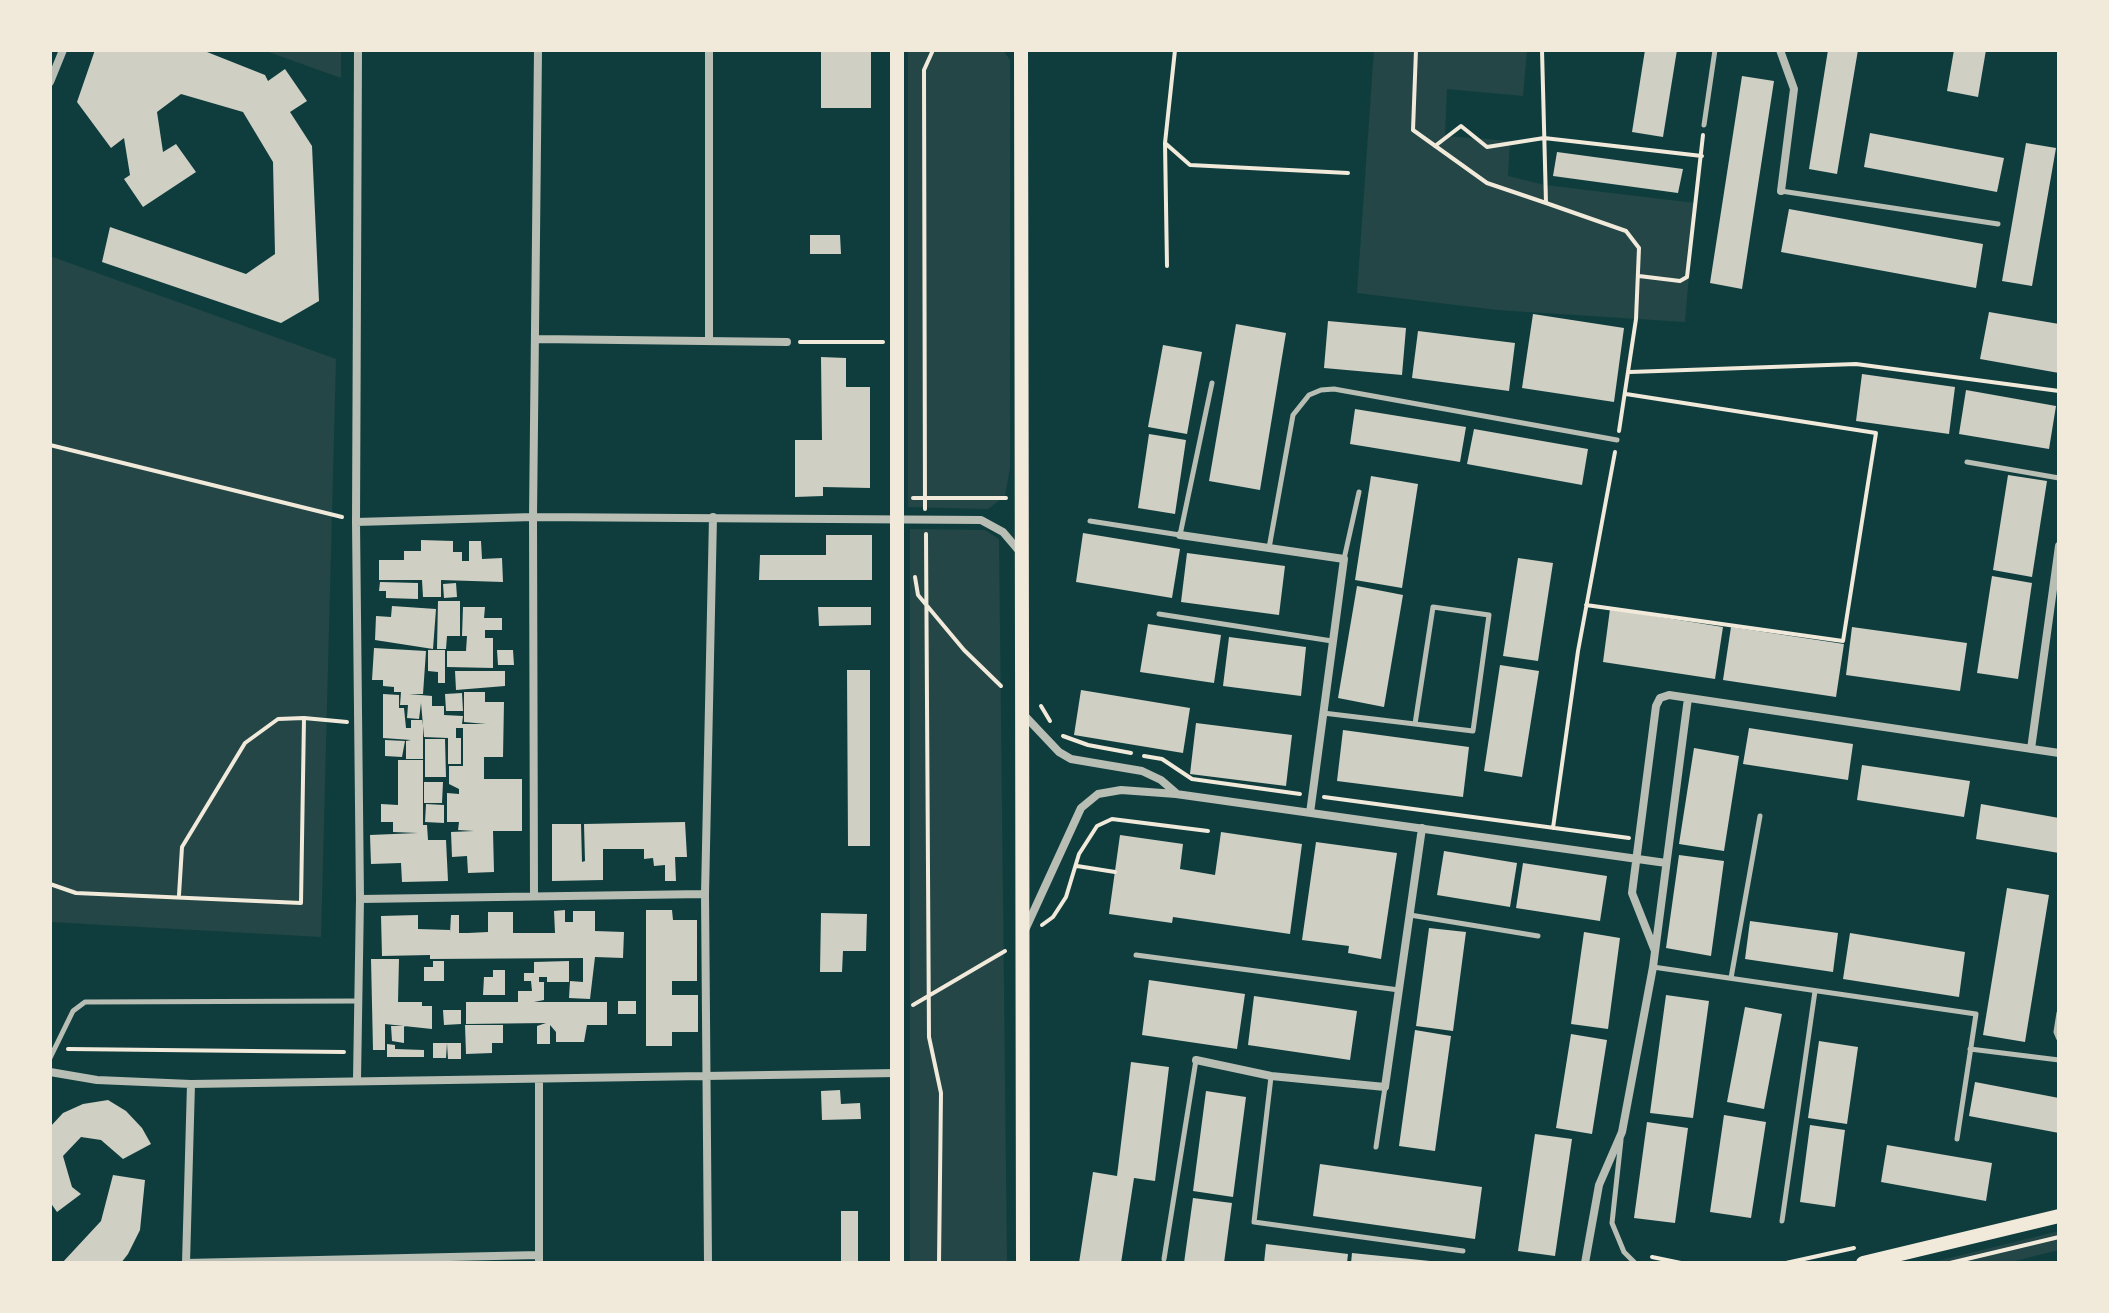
<!DOCTYPE html>
<style>
body{margin:0}
#map{position:relative;width:2109px;height:1313px;overflow:hidden;background:#0f3d3e;font-family:Arial,sans-serif}
canvas{display:block}
.frame{position:absolute;inset:0;border:52px solid #f1e9da;pointer-events:none}
</style>
<div id="map">
<canvas width="2109" height="1313"></canvas>
<div class="frame"></div>
</div>
<script>
const ctx = document.querySelector('canvas').getContext('2d');
ctx.lineJoin = 'round';
function fill(path, color) { ctx.fillStyle = color; ctx.fill(path, 'evenodd'); }
const poly = rows => new Path2D(rows.map(r => 'M' + r).join(''));
function trace(path, color, width, dash) { ctx.strokeStyle = color; ctx.lineWidth = width; ctx.lineCap = dash ? 'butt' : 'round'; ctx.setLineDash(dash || []); ctx.stroke(path); }
fill(poly([
 [263,50,341,50,341,78],
 [908,50,1003,50,1010,60,1010,468,1005,496,988,509,908,507],
 [1374,50,1527,51,1523,96,1447,89,1445,136,1510,141,1508,176,1545,185,1695,203,1685,322,1497,310,1357,293],
 [50,256,336,359,321,937,50,922],
 [910,529,985,530,999,539,1007,1263,910,1263],
 [2059,1231,2059,1250,2007,1263,1929,1263]
]), '#244646');
fill(poly([
 [95,50,202,50,265,75,268,81,285,69,307,101,290,112,312,146,319,301,281,323,102,262,110,227,246,274,275,254,273,162,243,112,181,94,157,112,163,152,176,144,196,172,143,207,124,179,130,175,124,138,111,148,77,102],
 [821,50,871,50,871,108,821,108],
 [1645,50,1677,50,1663,137,1632,132],
 [1828,50,1858,50,1837,174,1809,169],
 [1954,50,1986,50,1978,97,1947,91],
 [1742,76,1774,81,1742,289,1710,283],
 [1870,133,2004,158,1997,192,1864,167],
 [2026,143,2056,148,2032,286,2002,281],
 [1557,152,1683,169,1678,193,1553,176],
 [1789,209,1983,244,1976,288,1781,252],
 [810,235,840,235,841,254,810,254],
 [1989,312,2059,324,2059,373,1980,359],
 [1533,314,1624,328,1614,402,1522,388],
 [1328,321,1406,328,1402,375,1324,368],
 [1236,324,1286,333,1260,490,1209,481],
 [1418,331,1515,343,1509,391,1412,378],
 [1163,345,1202,352,1187,434,1148,427],
 [821,357,846,358,846,387,870,387,870,488,823,487,823,496,795,497,795,440,822,440],
 [1862,374,1955,387,1949,434,1856,421],
 [1966,390,2056,406,2049,449,1959,434],
 [1355,409,1466,427,1460,462,1350,444],
 [1474,429,1588,449,1582,485,1467,464],
 [1149,434,1186,440,1175,514,1138,508],
 [2008,475,2047,481,2032,577,1993,570],
 [1371,476,1418,484,1402,588,1355,580],
 [1083,533,1180,549,1172,598,1076,582],
 [826,535,872,535,872,580,759,580,760,555,826,555],
 [421,540,453,541,453,552,462,552,462,561,469,561,469,541,481,541,482,559,502,558,503,582,441,580,441,597,423,597,422,580,379,580,379,560,404,560,404,551,421,551],
 [1187,553,1285,566,1279,615,1181,602],
 [1518,558,1553,563,1538,661,1503,656],
 [1992,576,2032,583,2018,679,1977,673],
 [380,582,418,583,418,599,386,598,386,591,379,591],
 [456,583,457,597,444,598,443,584],
 [1357,586,1403,595,1384,707,1338,698],
 [438,601,460,601,460,636,447,636,446,649,437,649],
 [392,606,436,609,433,649,375,640,376,616,391,617],
 [463,607,485,607,484,618,502,618,502,630,485,630,485,638,493,638,493,668,447,667,447,651,466,651,467,636,462,636],
 [818,607,871,607,871,625,819,626],
 [1610,609,1723,627,1715,679,1603,662],
 [1148,624,1221,635,1214,683,1140,672],
 [1731,627,1844,644,1836,697,1723,680],
 [1852,627,1967,643,1960,691,1846,675],
 [1229,637,1306,647,1301,696,1223,686],
 [374,648,426,651,423,694,409,694,432,696,432,706,444,706,444,715,463,716,462,724,486,724,464,722,464,692,485,692,485,702,504,702,503,757,484,757,484,779,522,779,522,831,493,831,494,872,468,873,467,856,452,857,451,832,474,831,458,830,459,822,447,822,447,793,459,794,459,789,449,784,449,766,463,766,463,728,456,728,456,738,461,738,461,764,448,764,448,738,424,737,421,703,419,719,407,718,408,705,400,705,401,692,394,692,394,687,383,686,383,680,372,680],
 [428,650,445,650,445,683,438,683,438,672,428,671],
 [497,650,513,650,514,665,498,665],
 [1500,665,1539,671,1522,777,1484,771],
 [847,670,870,670,870,846,848,846],
 [455,671,505,671,505,686,456,690],
 [1081,690,1190,708,1183,753,1074,735],
 [462,693,463,711,446,711,445,694],
 [383,694,399,695,399,708,404,708,406,728,411,728,411,720,423,720,423,759,406,759,406,741,411,740,383,738],
 [1196,723,1292,735,1286,786,1190,774],
 [1749,728,1853,744,1848,780,1743,764],
 [1343,730,1469,747,1463,797,1337,781],
 [425,739,445,739,446,777,425,777],
 [385,740,405,741,402,757,385,756],
 [1694,748,1739,756,1724,851,1679,844],
 [398,760,423,760,423,825,427,825,428,840,446,840,448,881,402,882,401,863,371,864,370,835,418,833,393,832,393,822,381,822,381,804,398,805],
 [1862,765,1970,781,1964,817,1857,800],
 [424,782,443,782,442,803,424,803],
 [426,804,444,805,444,823,425,822],
 [1981,804,2059,818,2059,853,1976,839],
 [685,822,687,857,675,857,676,881,665,881,665,865,654,866,653,858,644,859,644,849,603,849,603,880,552,881,552,824,581,824,582,862,585,861,584,824],
 [1221,832,1302,844,1290,934,1173,917,1172,923,1109,914,1120,835,1183,844,1180,869,1215,875],
 [1316,842,1397,853,1381,959,1348,953,1349,946,1302,940],
 [1444,851,1517,863,1510,907,1437,895],
 [1679,855,1724,861,1711,956,1666,948],
 [1523,863,1607,876,1600,921,1516,908],
 [2007,888,2049,895,2025,1042,1983,1035],
 [565,910,565,922,573,922,573,911,595,911,595,931,624,932,623,958,595,957,590,999,569,998,570,981,583,982,583,958,430,959,430,955,382,956,381,916,418,915,418,929,450,930,450,933,451,915,459,915,459,933,468,933,488,932,488,912,513,912,513,933,555,933,554,911],
 [646,910,672,910,673,920,697,920,697,981,672,981,672,995,698,995,698,1032,672,1032,672,1046,646,1046],
 [821,913,867,914,866,951,843,951,842,972,820,972],
 [1750,921,1838,933,1833,972,1745,959],
 [1429,928,1466,932,1453,1031,1416,1026],
 [1584,932,1620,938,1608,1029,1571,1024],
 [1850,933,1965,952,1959,997,1843,979],
 [371,959,399,959,398,1002,422,1002,422,1006,432,1006,432,1029,385,1024,385,1050,373,1050],
 [433,961,444,961,444,981,424,981,424,967,433,967],
 [569,961,569,982,547,982,547,977,539,977,539,982,544,982,544,1000,534,1002,607,1002,607,1025,587,1025,584,1042,556,1042,556,1032,550,1025,550,1044,537,1044,537,1026,546,1023,466,1024,466,1002,518,1002,518,991,532,991,531,981,524,981,524,973,534,973,534,962],
 [493,970,505,970,505,995,483,995,484,977,493,977],
 [1149,980,1245,994,1237,1049,1142,1035],
 [1666,995,1709,1001,1693,1118,1650,1113],
 [1254,996,1357,1011,1350,1060,1248,1045],
 [618,1001,636,1001,636,1014,618,1014],
 [1745,1007,1782,1014,1764,1109,1727,1102],
 [443,1010,461,1010,461,1024,444,1025],
 [465,1025,503,1025,503,1043,492,1043,492,1053,466,1054],
 [391,1026,404,1026,404,1043,392,1041],
 [1415,1030,1451,1036,1435,1151,1399,1146],
 [1571,1034,1607,1040,1592,1134,1556,1128],
 [1819,1041,1858,1047,1847,1124,1808,1118],
 [433,1043,447,1043,446,1058,433,1058],
 [447,1043,461,1043,461,1059,448,1059],
 [387,1044,395,1045,395,1049,424,1050,424,1057,387,1057],
 [1131,1062,1169,1067,1155,1181,1134,1178,1121,1263,1079,1263,1093,1172,1117,1176],
 [1975,1082,2059,1098,2059,1133,1969,1116],
 [840,1090,841,1104,860,1103,861,1119,822,1120,821,1091],
 [1206,1091,1246,1097,1233,1197,1193,1191],
 [108,1100,126,1111,142,1128,151,1144,123,1159,101,1140,81,1137,63,1156,72,1187,81,1194,57,1212,50,1202,50,1127,63,1113,83,1104],
 [1724,1115,1766,1122,1751,1218,1710,1212],
 [1647,1122,1688,1128,1675,1223,1634,1218],
 [1810,1125,1845,1130,1835,1207,1800,1202],
 [1535,1134,1572,1139,1555,1256,1518,1251],
 [1887,1145,1992,1163,1986,1201,1881,1182],
 [1320,1164,1482,1187,1475,1239,1313,1216],
 [113,1175,145,1180,140,1230,128,1254,121,1263,62,1263,101,1221],
 [1193,1198,1232,1203,1224,1263,1184,1263],
 [841,1211,858,1211,858,1263,841,1263],
 [1266,1244,1348,1254,1347,1263,1264,1263],
 [1352,1253,1430,1261,1430,1263,1351,1263]
]), '#cfcfc3');
trace(poly([
 [1416,50,1413,130,1487,183,1546,203],
 [1542,50,1546,203,1626,231,1639,248,1636,319,1619,431],
 [1165,143,1190,165,1348,173],
 [1435,146,1461,126,1487,147,1544,138,1702,156],
 [1167,266,1165,143,1175,50],
 [1639,276,1680,281,1687,277,1703,135],
 [800,342,883,342],
 [1630,372,1856,364,2059,391],
 [50,445,342,517],
 [913,498,1006,498],
 [925,509,924,70,933,50],
 [926,534,929,1037,941,1093,939,1263],
 [915,577,918,595,964,650,1001,686],
 [1586,605,1843,641,1876,433,1626,394],
 [1041,706,1050,721],
 [1063,736,1088,745,1131,753],
 [1144,756,1162,759,1192,779,1300,794],
 [1324,797,1629,838],
 [1553,828,1578,651,1615,452],
 [1077,866,1115,872],
 [50,884,76,893,301,903,304,718,347,722],
 [179,895,182,847,245,743,278,719,304,718],
 [1042,925,1053,917,1066,897,1079,854,1097,826,1112,819,1208,831],
 [913,1005,1005,951],
 [68,1049,344,1052],
 [1652,1257,1681,1263],
 [1786,1263,1854,1248],
 [1950,1263,2059,1237]
]), '#f1e9da', 4);
trace(poly([
 [1704,125,1715,50],
 [1781,191,1998,224],
 [1967,462,2059,478],
 [1090,521,1180,535,1212,383],
 [1269,548,1293,415,1309,395,1321,390,1334,389,1617,440],
 [1344,559,1359,492],
 [1159,614,1332,641],
 [1323,713,1415,724,1473,731,1489,615,1433,607,1415,724],
 [1410,915,1538,936],
 [1136,955,1399,990],
 [1653,967,1976,1014,1957,1139],
 [1731,978,1760,816],
 [2059,1013,2056,1032,2059,1039],
 [1970,1049,2059,1060],
 [50,1058,73,1011,85,1002,358,1001],
 [1271,1077,1254,1222,1463,1251],
 [1621,1140,1612,1223,1624,1252,1635,1263],
 [1376,1147,1385,1087],
 [1782,1221,1815,991],
 [1164,1259,1196,1060]
]), '#b8beb3', 5);
trace(poly([
 [1780,50,1794,89,1781,191],
 [50,82,63,50],
 [536,339,787,342],
 [709,340,709,50],
 [356,522,533,517,981,520,1003,532,1020,552],
 [1180,535,1344,559,1310,813],
 [1024,715,1059,752,1071,759,1142,771,1161,780,1176,793],
 [2031,749,2059,546],
 [534,896,533,517,538,50],
 [360,899,705,894],
 [1025,930,1081,808,1098,794,1121,790,1176,794,1666,863],
 [1655,951,1632,893,1656,706,1660,698,1669,695,2059,753],
 [1196,1060,1271,1076,1385,1087,1422,828],
 [50,1072,97,1080,191,1084,897,1073],
 [357,1079,360,899,356,522,358,50],
 [539,1079,539,1263],
 [191,1084,186,1263,539,1255],
 [708,1263,705,894,713,517],
 [1585,1263,1599,1185,1622,1132,1653,967,1688,698]
]), '#b8beb3', 8);
trace(poly([
 [1021,50,1023,1263],
 [897,1263,897,50],
 [1863,1263,2059,1216]
]), '#f1e9da', 14);
</script>
